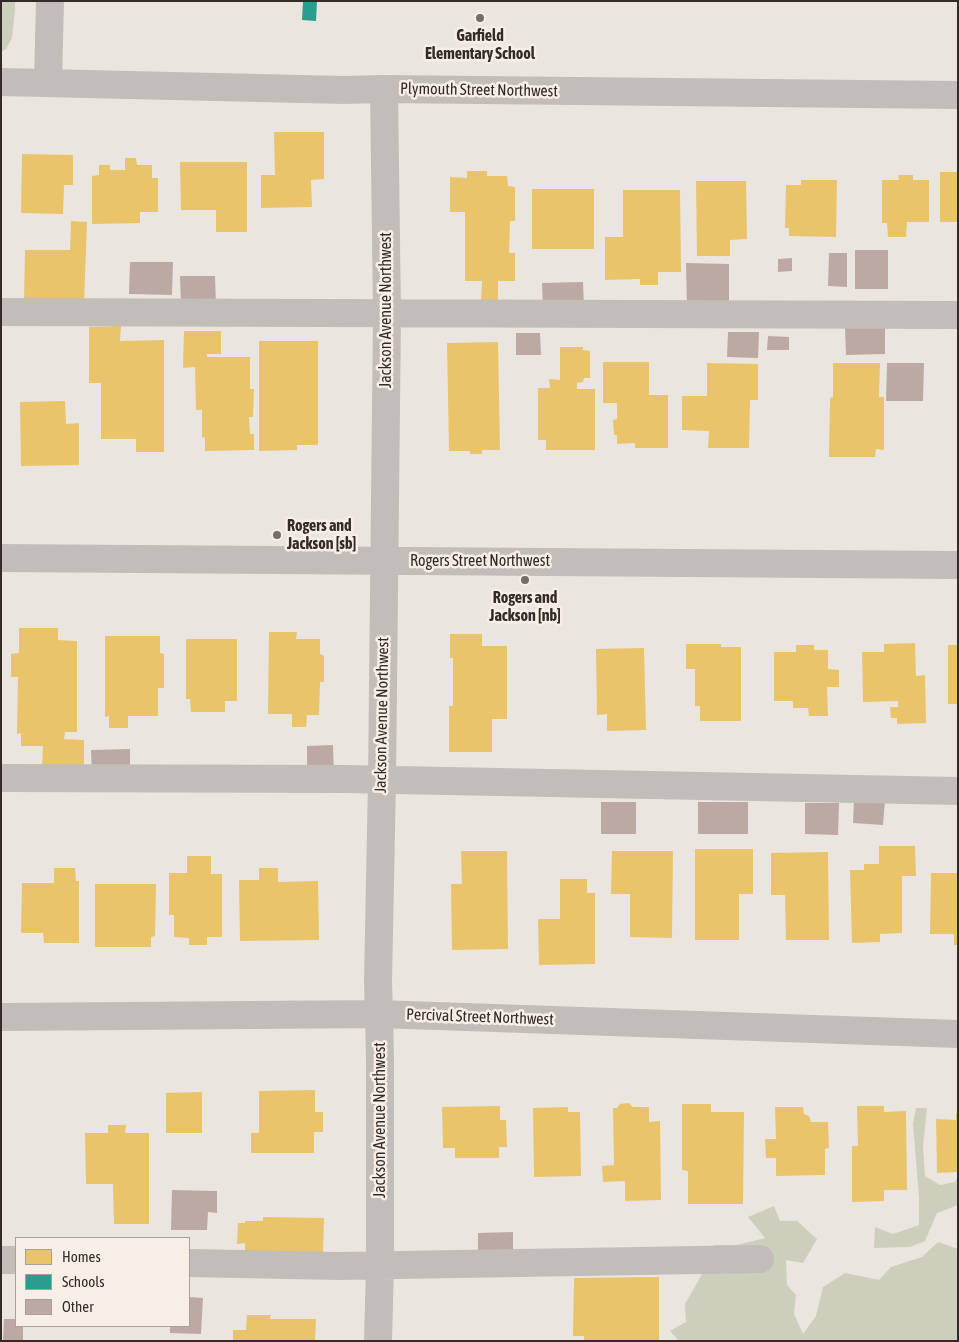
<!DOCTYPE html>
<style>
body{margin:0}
#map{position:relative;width:959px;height:1342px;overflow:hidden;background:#ebe5e0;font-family:"Asap Condensed",sans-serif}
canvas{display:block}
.frame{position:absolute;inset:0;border:2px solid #332b28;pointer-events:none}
.legend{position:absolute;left:15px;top:1237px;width:175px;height:90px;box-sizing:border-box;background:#f7eee7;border:1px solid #a9a09b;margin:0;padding:6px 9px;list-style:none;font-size:15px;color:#332b28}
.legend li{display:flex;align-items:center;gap:10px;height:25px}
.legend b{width:25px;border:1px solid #a9a09b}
</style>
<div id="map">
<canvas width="959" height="1342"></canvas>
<div class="frame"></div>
<ul class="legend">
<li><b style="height:14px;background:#e9c46a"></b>Homes</li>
<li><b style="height:14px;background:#2a9d8f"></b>Schools</li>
<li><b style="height:14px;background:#bda9a4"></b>Other</li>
</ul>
</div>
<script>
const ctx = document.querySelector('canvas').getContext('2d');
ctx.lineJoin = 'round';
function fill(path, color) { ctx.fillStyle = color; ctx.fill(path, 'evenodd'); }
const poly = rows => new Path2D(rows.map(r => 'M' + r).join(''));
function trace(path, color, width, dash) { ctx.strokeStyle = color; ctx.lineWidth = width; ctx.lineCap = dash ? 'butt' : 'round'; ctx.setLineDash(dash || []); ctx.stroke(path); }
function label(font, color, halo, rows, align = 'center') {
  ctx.font = font + ' "Asap Condensed",sans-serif'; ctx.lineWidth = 5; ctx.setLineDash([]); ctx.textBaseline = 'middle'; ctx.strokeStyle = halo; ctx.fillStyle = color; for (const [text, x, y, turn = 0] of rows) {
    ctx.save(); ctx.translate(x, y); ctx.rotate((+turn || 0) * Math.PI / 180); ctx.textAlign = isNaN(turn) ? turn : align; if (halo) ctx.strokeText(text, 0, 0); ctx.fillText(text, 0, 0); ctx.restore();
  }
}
fill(poly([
 [1,1,15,1,15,9,12,38,6,49,1,52],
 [916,1108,927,1108,923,1146,925,1176,940,1185,955,1182,958,1176,958,1205,937,1213,925,1241,910,1247,874,1248,875,1227,893,1234,919,1225,919,1197,913,1124],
 [774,1206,780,1221,797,1221,817,1239,803,1263,786,1260,787,1285,796,1295,794,1314,803,1334,816,1316,823,1287,845,1273,879,1280,891,1267,922,1257,938,1242,958,1249,958,1341,679,1341,670,1331,686,1322,685,1304,702,1274,714,1245,737,1245,765,1238,748,1217]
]), '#cdcebb');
fill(poly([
 [274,132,324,132,324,179,311,180,312,207,261,208,261,175,275,175],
 [22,154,73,155,73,185,64,185,63,214,21,213],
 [125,158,136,158,137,165,152,165,152,178,158,178,158,212,140,212,140,223,92,224,92,176,99,175,99,165,110,165,110,170,125,170],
 [180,162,247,162,247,232,216,232,216,210,181,210],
 [467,171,487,171,487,176,507,176,508,186,515,187,515,221,510,221,509,253,515,253,515,281,498,281,498,302,481,302,482,281,465,281,465,212,450,212,450,177,467,178],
 [940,172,958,172,958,222,940,222],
 [898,175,913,175,913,180,929,180,929,222,907,222,906,237,888,237,887,223,882,223,882,180,899,180],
 [801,180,837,180,836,237,789,236,789,228,785,228,786,185,801,185],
 [696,181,746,181,747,239,730,240,730,256,697,256],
 [532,189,594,189,594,249,532,249],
 [623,190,680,190,681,272,658,272,658,285,640,285,640,279,605,280,605,237,623,237],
 [71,221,87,222,84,304,24,302,25,250,70,250],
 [121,326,120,341,164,340,164,452,136,452,136,439,101,439,101,383,89,383,89,327],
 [184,331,221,331,221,354,207,354,207,357,250,357,250,389,254,389,253,417,249,417,250,434,254,434,254,450,205,451,205,438,202,437,202,410,196,410,195,367,183,368],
 [259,341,318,341,318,445,297,445,297,450,259,451],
 [498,342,500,450,482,450,482,454,470,454,470,451,449,451,447,343],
 [560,347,583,347,583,350,590,351,590,378,584,378,583,382,577,383,577,389,595,389,595,450,546,450,546,440,538,440,538,388,550,388,549,379,560,380],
 [603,362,649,362,649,395,668,395,668,448,635,448,635,443,617,444,617,435,614,435,613,420,617,419,617,403,603,403],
 [707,363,758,364,758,400,750,400,749,448,708,448,709,431,682,430,682,396,707,396],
 [833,363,880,363,879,397,884,397,884,450,876,449,875,457,829,457,830,398,833,397],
 [65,401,66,424,79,423,79,465,21,466,20,402],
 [19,628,58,628,58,640,77,641,77,732,65,732,64,739,84,740,84,770,42,769,43,746,21,746,21,733,17,734,18,677,11,677,11,654,19,653],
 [269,632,297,632,296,639,320,639,320,654,324,656,324,682,320,682,319,715,307,715,306,727,292,727,292,714,268,714],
 [450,634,482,634,482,646,507,646,507,719,492,719,492,752,449,752,449,706,453,706,453,658,450,658],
 [105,636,160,636,160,653,164,654,164,688,158,688,158,716,128,716,128,728,109,728,109,716,105,717],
 [186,639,237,639,237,701,225,701,225,712,191,712,190,699,186,699],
 [915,643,916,676,925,675,926,723,897,724,897,718,891,718,890,707,898,707,898,701,863,702,862,652,884,652,884,644],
 [686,644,721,644,721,647,741,647,741,721,700,721,700,706,695,706,695,669,686,669],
 [796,645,814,645,814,650,828,650,828,669,839,670,839,687,827,687,828,716,809,716,808,708,793,708,793,701,774,701,774,652,796,652],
 [948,645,958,645,958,704,948,704],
 [644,648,646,730,607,731,607,714,597,715,596,649],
 [879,846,915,846,916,876,902,876,902,933,880,934,880,942,852,943,850,870,864,870,864,864,879,864],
 [695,849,753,849,753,894,739,894,739,940,695,940],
 [461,851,507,851,508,949,452,950,451,884,462,884],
 [612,851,673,851,672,938,630,937,630,894,611,894],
 [828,852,829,940,786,940,785,895,771,895,771,853],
 [187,856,211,856,211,874,222,874,222,937,207,937,207,945,189,945,189,938,174,937,174,915,169,915,169,873,187,873],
 [54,868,75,868,76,881,79,881,79,943,44,943,43,933,21,933,22,883,54,883],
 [259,868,278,868,278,882,318,881,319,940,240,941,239,880,259,880],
 [931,873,958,873,958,945,954,945,954,934,930,934],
 [560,879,587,879,587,893,595,893,595,964,539,965,538,919,560,919],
 [95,884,156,884,155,936,151,937,151,947,95,947],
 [315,1090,315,1112,323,1112,323,1132,314,1132,314,1153,251,1153,251,1133,259,1133,259,1091],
 [202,1092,202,1133,166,1133,166,1093],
 [629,1103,633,1107,649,1107,649,1122,660,1121,661,1200,625,1201,625,1181,603,1182,602,1166,614,1165,613,1108,617,1108,620,1104],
 [682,1104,711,1104,711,1112,744,1112,743,1204,688,1204,688,1171,682,1170],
 [500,1106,500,1120,506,1120,507,1147,499,1147,499,1158,455,1158,455,1148,443,1148,442,1107],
 [857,1106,884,1106,884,1112,906,1111,907,1190,884,1190,884,1201,852,1202,852,1146,858,1146],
 [568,1107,568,1112,580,1112,581,1176,534,1177,533,1108],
 [775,1107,803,1107,804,1114,809,1116,811,1122,828,1122,829,1148,825,1149,825,1175,776,1176,776,1158,766,1158,765,1139,776,1139],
 [956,1113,958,1113,958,1172,937,1173,936,1119,956,1120],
 [108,1125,126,1125,125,1133,149,1133,149,1224,114,1224,113,1184,86,1184,85,1133,108,1133],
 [263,1217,324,1218,323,1257,245,1256,245,1243,237,1244,238,1223,245,1223,245,1221,263,1221],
 [659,1277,659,1341,584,1341,584,1336,573,1336,574,1278],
 [247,1315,271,1315,270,1319,316,1319,315,1341,233,1341,233,1330,246,1330]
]), '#e9c46a');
fill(poly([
 [303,1,317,1,316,21,302,20]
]), '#2a9d8f');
fill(poly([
 [855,250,888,250,888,289,855,289],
 [829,253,847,253,847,287,828,286],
 [792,258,792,271,778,272,778,259],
 [130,262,173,262,172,295,129,294],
 [686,263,729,264,729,310,687,310],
 [180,276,215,276,216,305,181,305],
 [583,282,584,308,543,309,542,283],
 [885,327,885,354,846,355,845,328],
 [728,332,759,332,758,358,727,357],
 [516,333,540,333,541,355,516,355],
 [768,336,789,337,789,350,767,350],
 [887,363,924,363,923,401,886,401],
 [333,745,334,775,307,776,307,746],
 [130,749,130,775,92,776,91,750],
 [854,799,885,800,883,825,853,823],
 [601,802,636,802,636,834,601,834],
 [698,802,748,802,748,834,698,834],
 [805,803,839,803,838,835,805,834],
 [172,1190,217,1191,217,1213,208,1212,207,1230,171,1230],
 [513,1232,513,1254,478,1255,478,1233],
 [189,1297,203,1298,201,1334,170,1333,170,1326,189,1326],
 [4,1319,16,1319,16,1326,23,1326,23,1341,3,1341]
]), '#bda9a4');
trace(poly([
 [1,82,344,90,384,89,958,95],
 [48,82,50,1],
 [1,312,958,315],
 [1,558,958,565],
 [1,778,345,779,958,791],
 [1,1017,379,1014,958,1034],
 [1,1260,16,1260],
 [189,1263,337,1266,760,1259],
 [378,1341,380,1265,380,1060,379,1014,378,982,382,780,387,314,384,89]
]), '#c3bdb9', 28);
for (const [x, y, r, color] of [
 [480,18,5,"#736c68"],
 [277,535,5,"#736c68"],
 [525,580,5,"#736c68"]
]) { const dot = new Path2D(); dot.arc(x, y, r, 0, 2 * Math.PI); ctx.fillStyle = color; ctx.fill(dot); trace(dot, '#f7eee7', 2); }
label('bold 16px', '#332b28', '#f7eee7', [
 ["Garfield",480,36],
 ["Elementary School",480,54],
 ["Rogers and",287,526,"left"],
 ["Jackson [sb]",287,544,"left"],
 ["Rogers and",525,598],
 ["Jackson [nb]",525,616]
]);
label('16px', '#332b28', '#f7eee7', [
 ["Plymouth Street Northwest",479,90,1],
 ["Jackson Avenue Northwest",386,310,-90],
 ["Rogers Street Northwest",480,561],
 ["Jackson Avenue Northwest",382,715,-89],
 ["Percival Street Northwest",480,1017,2],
 ["Jackson Avenue Northwest",380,1120,-90]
]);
</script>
